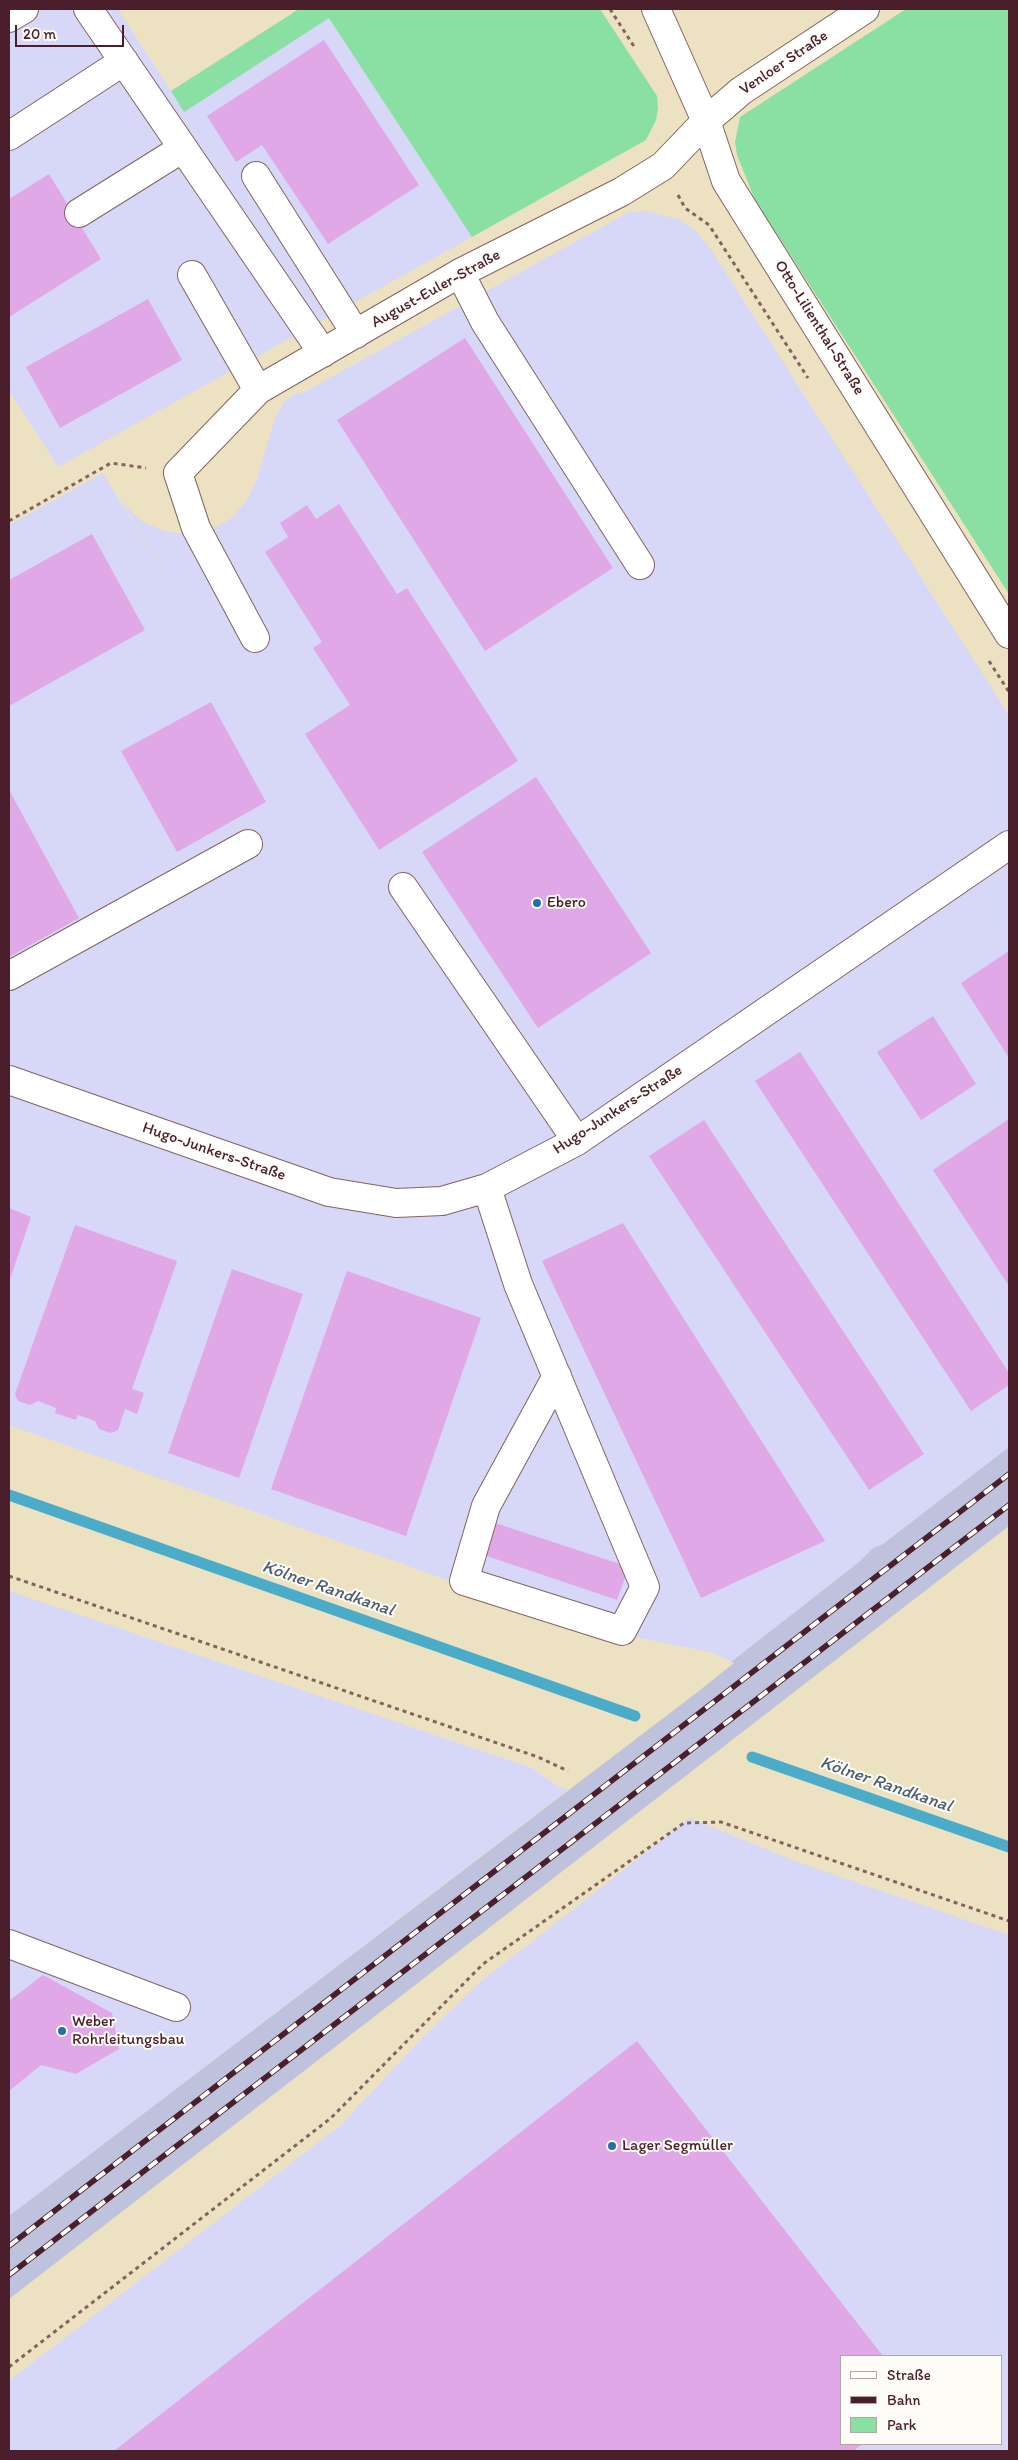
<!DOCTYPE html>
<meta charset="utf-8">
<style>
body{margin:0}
#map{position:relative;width:1018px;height:2460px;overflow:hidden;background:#ece2c2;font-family:Itim,sans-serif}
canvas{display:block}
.frame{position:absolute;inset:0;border:10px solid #4a1f2b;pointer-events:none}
.legend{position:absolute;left:840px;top:2355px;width:162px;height:90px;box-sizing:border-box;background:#fdfcf7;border:1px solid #b5a4a5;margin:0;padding:6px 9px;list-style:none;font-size:15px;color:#4a1f2b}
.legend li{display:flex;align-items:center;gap:10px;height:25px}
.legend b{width:25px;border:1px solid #b5a4a5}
.scale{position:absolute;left:15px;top:25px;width:109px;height:22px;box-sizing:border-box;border:2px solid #4a1f2b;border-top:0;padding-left:6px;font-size:15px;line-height:18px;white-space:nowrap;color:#4a1f2b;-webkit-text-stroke:4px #fdfcf7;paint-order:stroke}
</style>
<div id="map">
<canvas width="1018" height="2460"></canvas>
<div class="frame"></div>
<ul class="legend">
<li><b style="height:6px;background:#fff"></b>Straße</li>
<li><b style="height:6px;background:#4a1f2b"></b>Bahn</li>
<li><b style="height:14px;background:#8adfa2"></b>Park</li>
</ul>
<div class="scale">20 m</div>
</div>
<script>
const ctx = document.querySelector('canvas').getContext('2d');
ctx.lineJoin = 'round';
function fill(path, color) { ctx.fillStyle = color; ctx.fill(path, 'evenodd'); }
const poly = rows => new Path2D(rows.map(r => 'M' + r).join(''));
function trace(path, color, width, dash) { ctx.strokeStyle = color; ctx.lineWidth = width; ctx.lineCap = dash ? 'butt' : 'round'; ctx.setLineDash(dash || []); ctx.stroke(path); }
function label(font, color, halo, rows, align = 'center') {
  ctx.font = font + ' Itim,sans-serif'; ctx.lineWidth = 4; ctx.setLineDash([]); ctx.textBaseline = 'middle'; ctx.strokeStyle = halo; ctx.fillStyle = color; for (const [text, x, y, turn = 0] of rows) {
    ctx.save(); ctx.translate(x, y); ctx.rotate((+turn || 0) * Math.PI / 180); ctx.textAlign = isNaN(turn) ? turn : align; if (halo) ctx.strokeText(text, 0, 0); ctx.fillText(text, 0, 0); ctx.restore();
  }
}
fill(poly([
 [9,9,118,9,184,111,329,17,472,237,58,467,9,391],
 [647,211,680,220,697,232,710,248,1009,715,1009,1447,883,1544,873,1548,859,1562,731,1662,714,1653,575,1625,9,1425,9,525,103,473,120,502,214,647,120,500,141,521,167,532,192,534,209,530,222,524,233,517,248,498,256,482,275,418,284,402,294,394,299,392,301,394,629,212],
 [9,1591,532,1768,559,1787,569,1789,9,2216],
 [690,1818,795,1861,1009,1935,1009,2451,9,2451,9,2381,342,2124,421,2039,479,1983],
 [842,2356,1002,2356,1002,2444,842,2444]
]), '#d7d7f8');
fill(poly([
 [1009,1447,1009,1526,9,2299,9,2216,695,1694,734,1663,731,1662,859,1562,873,1548,883,1544]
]), '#bfc2dd');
fill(poly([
 [299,9,600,9,657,96,658,109,656,120,646,140,472,237,329,18,184,112,171,91],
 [906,9,1009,9,1009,594,755,200,737,155,735,142,740,117]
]), '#8adfa2');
trace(poly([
 [9,1495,635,1716],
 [752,1757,1009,1847]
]), '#4bacca', 11);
fill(poly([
 [324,40,419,185,328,244,262,145,236,162,207,116],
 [49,174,101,259,9,317,9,199],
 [148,299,182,360,60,428,26,367],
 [465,338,613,568,485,651,337,420],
 [339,504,397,594,407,588,518,761,379,850,305,734,350,705,313,648,322,642,265,552,288,537,280,523,307,505,316,519],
 [92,534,145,630,9,706,9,580],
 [211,702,266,802,177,852,121,751],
 [536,777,651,953,538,1028,422,852],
 [9,790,79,918,9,957],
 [1009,951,1009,1058,961,983],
 [933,1016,976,1084,921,1120,877,1052],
 [800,1052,1009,1373,1009,1385,971,1411,755,1081],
 [1009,1119,1009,1286,933,1170],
 [704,1120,924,1454,869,1490,649,1156],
 [9,1208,31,1217,9,1282],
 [623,1223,825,1541,701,1598,542,1261],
 [75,1225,177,1261,132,1389,144,1393,137,1414,125,1409,118,1430,111,1433,99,1429,95,1421,78,1415,76,1420,55,1413,56,1408,38,1401,30,1405,18,1401,15,1394],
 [232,1269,303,1294,239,1478,168,1453],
 [347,1271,481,1318,406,1536,271,1489],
 [492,1522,629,1567,617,1600,481,1554],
 [43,1975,112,2013,119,2049,76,2074,41,2065,9,2091,9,2001],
 [637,2041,883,2356,842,2356,842,2444,863,2444,853,2451,114,2451]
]), '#e0a8e7');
const minor = poly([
 [88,9,323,353],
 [656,9,706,121,726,181,1009,634],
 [9,18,24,9],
 [9,136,124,61],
 [256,176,356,334],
 [79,213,183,148],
 [460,273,485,322,640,565],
 [192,275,258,390],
 [255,638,196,528,178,473,258,390,460,273,621,192,663,166,706,121,741,91,865,9],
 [403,887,577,1141],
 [9,976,248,844],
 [9,1080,329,1192,396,1203,442,1201,487,1188,577,1141,1009,845],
 [487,1188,518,1284,645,1587,622,1631,464,1581,486,1506,557,1376],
 [9,1944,176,2007]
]);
trace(minor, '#836360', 30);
trace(poly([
 [610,9,635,48],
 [678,195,685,208,709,225,808,378],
 [9,521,111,463,146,468],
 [989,661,1009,692],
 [9,1576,538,1757,568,1771],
 [9,2367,331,2118,483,1964,684,1823,721,1822,1009,1921]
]), '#836360', 3, [4, 4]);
trace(minor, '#fff', 28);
const rail = poly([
 [9,2246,1009,1474],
 [9,2275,1009,1505]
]);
trace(rail, '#4a1f2b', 5.5);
trace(rail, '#fdfcf7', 4, [11]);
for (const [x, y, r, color] of [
 [537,903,5,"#1f6fb2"],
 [62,2031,5,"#1f6fb2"],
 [612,2146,5,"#1f6fb2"]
]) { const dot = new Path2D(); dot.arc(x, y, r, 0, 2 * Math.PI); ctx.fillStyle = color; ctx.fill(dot); trace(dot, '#fdfcf7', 2); }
label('16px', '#4a1f2b', '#fdfcf7', [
 ["Venloer Straße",784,63,-34],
 ["August-Euler-Straße",436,289,-29],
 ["Otto-Lilienthal-Straße",819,328,58],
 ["Hugo-Junkers-Straße",618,1110,-33],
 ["Hugo-Junkers-Straße",214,1152,19]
]);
label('16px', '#4a1f2b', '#fdfcf7', [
 ["Ebero",547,903],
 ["Weber",72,2022],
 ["Rohrleitungsbau",72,2040],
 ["Lager Segmüller",622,2146]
], 'left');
label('italic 18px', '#4a5e73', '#fdfcf7', [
 ["Kölner Randkanal",328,1589,19],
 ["Kölner Randkanal",886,1785,19]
]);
</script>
